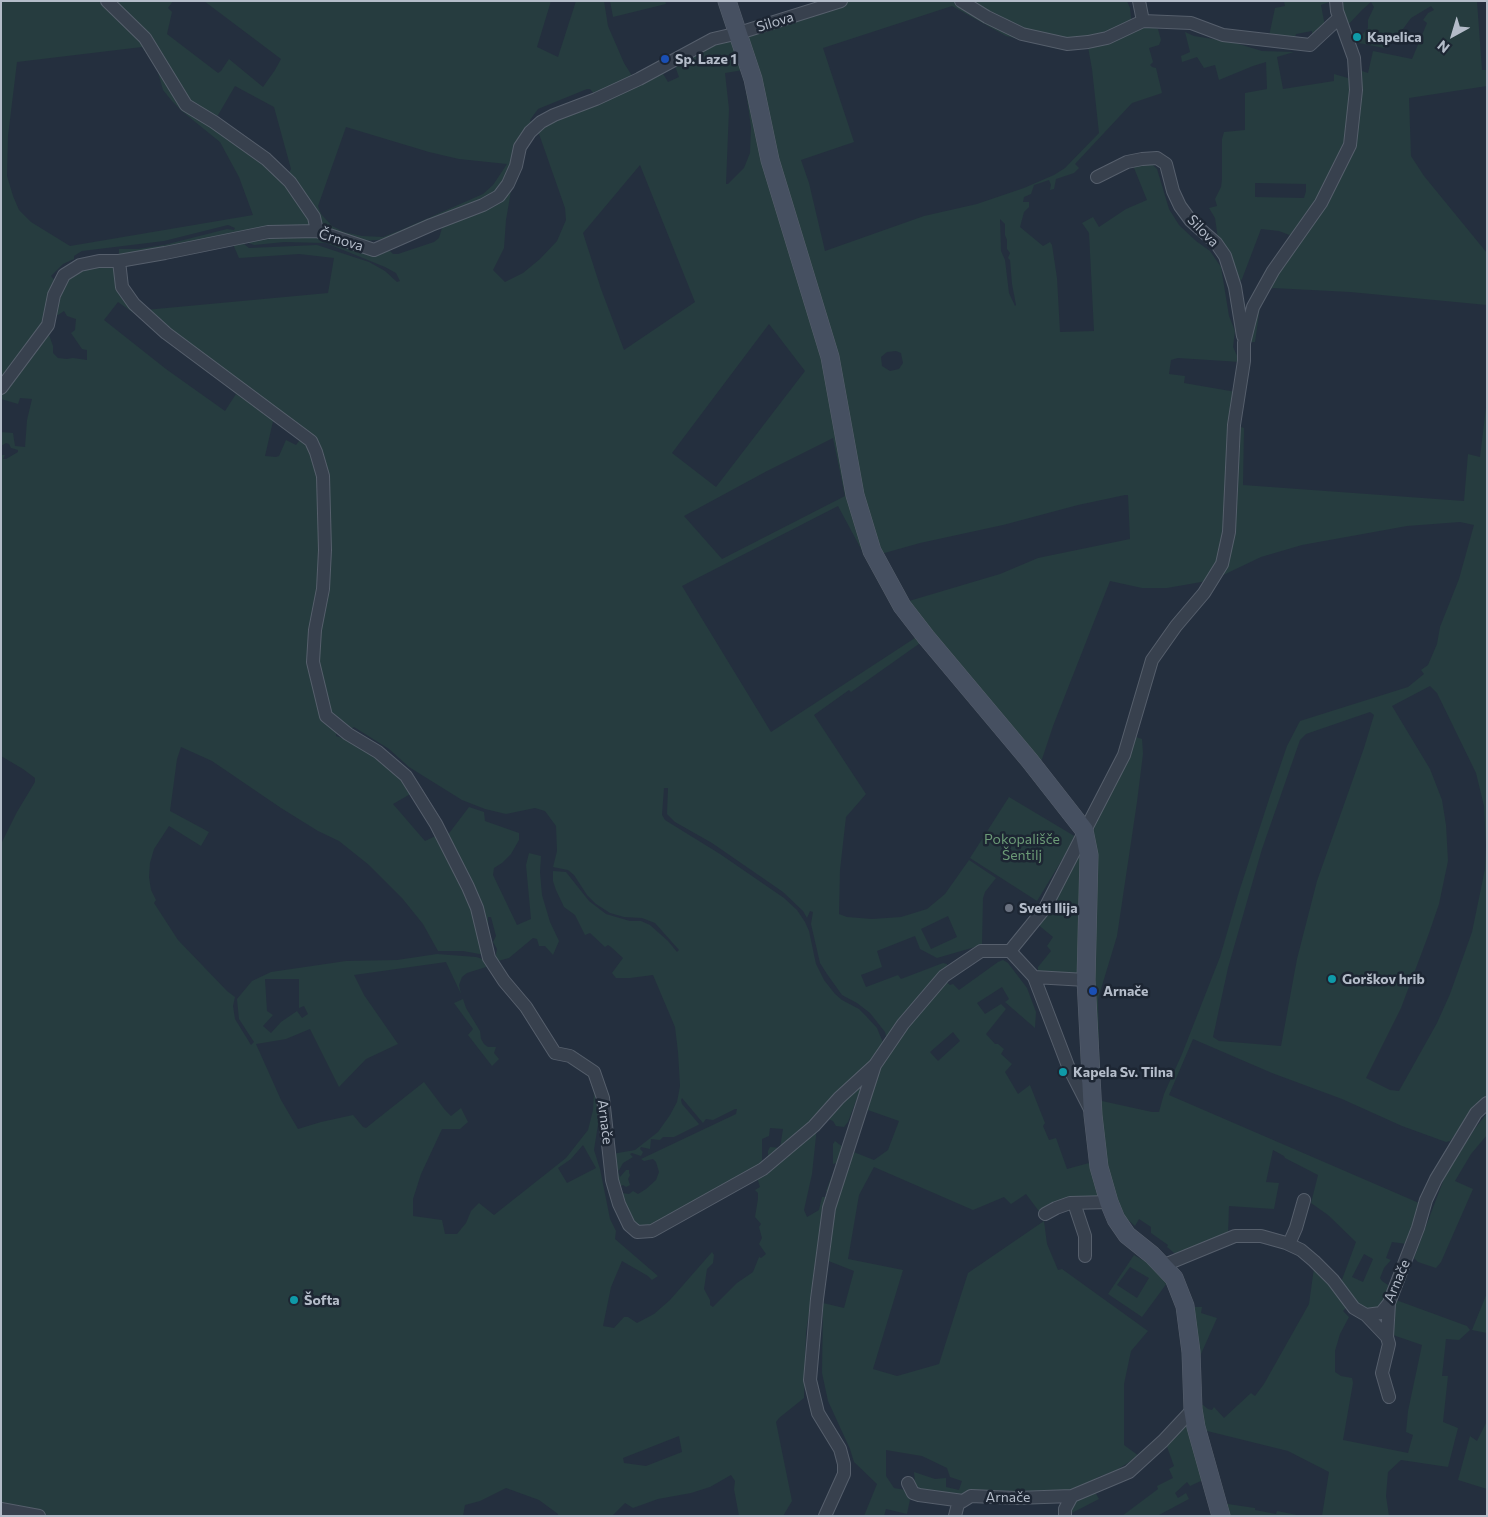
<!DOCTYPE html>
<meta charset="utf-8">
<style>
body{margin:0}
#map{position:relative;width:1488px;height:1517px;overflow:hidden;background:#242f3e;font-family:Commissioner,sans-serif}
canvas{display:block}
.frame{position:absolute;inset:0;border:2px solid #b4bcc9;pointer-events:none}
.north{position:absolute;left:1428px;top:10px;width:50px;height:50px;-webkit-text-stroke:4px #1d2633;paint-order:stroke;rotate:219deg;font-size:14px;font-weight:700;line-height:20px;text-align:center;color:#b4bcc9}
.north::after{content:'';display:block;margin:auto;width:18px;height:22px;background:#b4bcc9;clip-path:polygon(50% 0,100% 100%,50% 72%,0 100%)}
</style>
<div id="map">
<canvas width="1488" height="1517"></canvas>
<div class="frame"></div>
<div class="north">N</div>
</div>
<script>
const context = document.querySelector('canvas').getContext('2d');
context.lineJoin = 'round';
function fillPath(path, color) { context.fillStyle = color; context.fill(path, 'evenodd'); }
const toPath = rows => new Path2D(rows.map(r => 'M' + r).join(''));
function stroke(path, color, width, dash) { context.strokeStyle = color; context.lineWidth = width; context.lineCap = dash ? 'butt' : 'round'; context.setLineDash(dash || []); context.stroke(path); }
function label(font, color, halo, rows, align = 'center') {
  context.font = font + ' Commissioner,sans-serif'; context.lineWidth = 5; context.setLineDash([]); context.textBaseline = 'middle'; context.strokeStyle = halo; context.fillStyle = color; for (const [text, x, y, turn = 0] of rows) {
    context.save(); context.translate(x, y); context.rotate((+turn || 0) * Math.PI / 180); context.textAlign = isNaN(turn) ? turn : align; if (halo) context.strokeText(text, 0, 0); context.fillText(text, 0, 0); context.restore();
  }
}
const green = toPath([
 [1,1,107,1,132,23,171,85,245,150,275,172,310,216,309,226,119,255,119,249,138,249,164,245,227,229,234,230,235,228,228,225,164,241,82,251,74,256,74,259,63,264,51,276,56,282,47,317,1,382],
 [142,47,157,69,163,90,172,101,183,112,220,142,239,177,253,215,70,246,31,222,19,210,13,196,7,176,8,136,17,62],
 [115,1,173,1,168,8,172,12,167,34,218,73,221,71,229,59,263,87,275,70,281,59,204,1,551,1,537,47,558,57,576,1,604,1,608,26,624,63,634,79,595,95,590,89,587,89,538,109,530,120,532,124,512,166,496,192,485,199,390,239,364,241,333,233,322,224,287,176,291,169,274,107,235,86,214,122,184,96,150,37,136,21],
 [346,127,429,152,459,159,507,164,493,185,483,194,401,230,383,237,362,236,344,232,332,226,321,214,318,206],
 [610,1,665,1,666,4,613,17],
 [851,1,955,1,1048,43,1142,27,1151,27,1158,29,1161,40,1159,45,1149,48,1153,62,1150,65,1152,67,1156,68,1162,93,1132,103,1075,164,1079,168,1074,173,1056,179,1054,189,1050,190,1051,185,1049,180,1034,185,1031,194,1024,197,1023,202,1029,202,1029,207,1024,212,1020,227,1043,246,1050,242,1052,245,1057,278,1060,332,1094,331,1089,233,1082,223,1093,217,1099,227,1126,209,1147,200,1132,163,1151,163,1157,169,1169,209,1179,225,1196,241,1210,251,1221,267,1229,316,1235,331,1233,347,1240,362,1178,358,1171,360,1169,374,1185,376,1184,383,1236,392,1225,544,1207,581,1167,588,1142,588,1110,581,1053,726,1040,765,918,620,877,551,807,265,746,39,753,34],
 [952,6,1006,36,1058,49,1088,47,1092,69,1099,133,1065,168,1054,175,1024,188,977,204,924,216,825,251,809,183,801,160,854,142,823,48],
 [1000,219,1005,224,1005,235,1007,240,1007,249,1010,253,1008,258,1010,260,1012,284,1016,305,1015,306,1009,293,1005,260,1001,251],
 [896,351,901,353,903,363,899,369,890,371,882,366,881,357,887,352],
 [1125,495,1128,495,1130,539,1038,558,1000,574,909,601,881,554,920,543,1003,525,1078,505],
 [964,1,1127,1,1130,8,1131,18,1135,24,1077,42,1030,34],
 [1284,1,1332,1,1321,5,1325,26,1312,35,1312,31,1296,34,1294,41,1269,36,1275,8,1285,6],
 [1339,1,1477,1,1482,70,1487,70,1487,86,1409,98,1411,156,1424,176,1487,253,1487,305,1350,292,1273,288,1268,290,1260,307,1255,342,1248,342,1249,335,1267,288,1286,264,1296,249,1353,146,1359,70,1368,73,1373,51,1412,59,1427,23,1423,20,1428,13,1434,10,1431,6,1411,18,1395,40,1384,48,1354,42,1357,33,1363,34,1368,28,1368,20,1374,7,1371,2,1362,10,1346,27],
 [1185,32,1194,36,1232,42,1262,51,1294,52,1277,57,1283,89,1334,81,1334,74,1348,78,1354,84,1350,134,1305,225,1292,236,1279,231,1261,229,1242,279,1237,285,1218,239,1215,218,1209,208,1217,206,1215,199,1221,187,1222,179,1222,139,1224,132,1245,130,1245,93,1267,89,1266,62,1253,66,1219,80,1215,65,1204,68,1197,57,1182,62,1181,56,1190,52],
 [1255,183,1306,184,1306,191,1304,198,1255,197],
 [729,40,735,42,740,50,746,68,766,165,812,312,822,351,848,484,858,525,868,556,876,573,874,573,838,506,682,586,771,732,918,636,923,641,851,692,849,690,814,715,866,794,846,817,840,870,839,914,847,917,872,919,901,917,927,909,945,894,969,860,996,878,985,892,983,898,982,945,937,958,920,949,915,936,877,951,882,967,861,975,866,987,898,975,901,979,943,963,947,964,947,968,911,1009,887,1040,885,1032,870,1013,857,1003,842,995,827,974,820,963,811,924,813,912,810,911,807,918,803,911,783,892,712,843,675,822,667,814,668,788,664,788,662,815,665,820,720,854,784,898,797,910,805,922,809,931,816,964,824,980,835,994,842,1000,859,1009,866,1016,877,1028,884,1045,878,1055,830,1104,829,1108,812,1126,771,1160,768,1157,768,1151,770,1147,780,1148,783,1129,770,1128,769,1136,762,1139,762,1168,654,1228,645,1228,633,1222,629,1214,622,1193,629,1194,633,1191,638,1194,646,1189,656,1180,659,1172,656,1162,653,1159,644,1161,641,1159,736,1114,737,1109,735,1109,713,1120,706,1119,703,1123,682,1098,681,1100,682,1104,699,1124,698,1125,674,1137,663,1137,660,1140,651,1139,650,1149,641,1147,640,1149,643,1152,641,1156,632,1153,630,1154,633,1157,623,1163,618,1172,620,1177,626,1170,629,1170,629,1173,630,1175,628,1179,630,1185,626,1187,623,1185,619,1187,612,1154,635,1150,658,1132,670,1115,677,1102,680,1086,678,1052,675,1027,653,975,630,978,616,978,612,973,623,958,611,947,608,945,605,947,590,933,585,935,575,915,564,907,556,890,553,881,553,871,566,872,589,901,606,914,630,921,641,921,650,925,668,941,677,952,679,950,655,923,642,918,624,917,610,913,596,904,587,895,574,875,568,870,553,867,557,851,556,826,545,811,535,808,506,814,485,809,462,800,409,767,389,749,354,727,347,732,336,734,336,736,364,745,401,777,412,793,393,804,425,841,440,834,462,881,473,901,485,955,463,951,438,951,423,924,402,898,369,865,339,841,318,831,281,808,212,761,181,747,177,759,170,811,209,832,201,846,169,826,154,849,150,863,149,877,151,890,156,900,154,903,178,940,227,991,235,997,233,1006,235,1019,251,1045,254,1042,239,1019,237,999,252,981,271,972,346,961,397,960,437,954,476,957,486,960,489,963,486,967,467,973,462,977,459,985,461,994,446,962,354,975,364,995,398,1044,366,1059,339,1087,310,1029,286,1039,256,1044,281,1100,298,1129,321,1122,353,1115,363,1127,366,1128,424,1082,445,1110,451,1116,461,1108,468,1122,460,1129,442,1129,421,1174,413,1199,413,1216,442,1220,445,1234,457,1234,466,1223,471,1211,479,1203,494,1215,566,1158,588,1130,593,1110,594,1092,599,1118,594,1150,600,1169,610,1219,616,1231,615,1239,658,1276,652,1280,648,1276,622,1261,611,1287,603,1326,614,1328,624,1317,628,1317,637,1323,654,1314,670,1300,712,1252,714,1255,713,1263,707,1269,704,1289,710,1300,710,1305,713,1307,737,1283,753,1272,759,1257,761,1258,766,1254,759,1244,762,1238,759,1227,761,1224,755,1217,758,1199,758,1193,755,1190,760,1187,757,1177,817,1127,812,1174,804,1210,807,1217,819,1210,822,1197,826,1197,827,1193,826,1191,832,1176,839,1168,837,1163,833,1164,833,1144,835,1141,844,1148,846,1144,848,1145,829,1199,824,1222,817,1276,811,1301,806,1332,804,1398,779,1418,776,1422,792,1501,783,1516,739,1516,734,1489,735,1481,731,1475,710,1487,691,1493,658,1499,633,1508,625,1503,612,1516,558,1516,558,1514,539,1500,506,1488,480,1501,465,1505,463,1516,52,1516,1,1506,1,844,17,812,35,782,35,778,23,769,1,756,1,455,5,455,3,459,6,459,18,452,18,450,11,448,9,444,6,443,1,446,1,432,13,433,15,446,25,447,27,420,32,399,20,398,18,404,1,399,1,394,26,365,48,332,53,346,53,353,58,358,67,359,73,358,87,360,87,350,82,349,71,333,75,330,76,319,67,316,64,311,58,315,54,315,58,300,64,286,73,275,80,271,99,265,111,265,114,267,117,270,118,284,122,292,129,301,151,321,148,323,118,302,104,320,166,369,225,411,236,394,274,417,265,456,276,457,279,456,286,440,296,445,302,437,313,451,320,472,322,491,323,555,321,579,320,597,312,630,318,631,326,584,327,542,325,477,320,453,314,441,293,422,186,344,145,310,328,293,334,258,299,254,239,258,232,242,264,236,305,235,367,251,387,248,393,254,398,254,434,242,439,238,442,228,439,226,464,214,489,206,501,200,511,191,506,220,504,248,493,270,505,282,523,273,540,259,557,241,566,220,565,208,538,131,553,119,633,88,662,72,668,82,679,77,675,66,707,48,722,41],
 [743,70,751,127,750,153,744,168,728,184,726,184,729,109,725,73],
 [640,165,695,302,624,350,601,289,583,233],
 [246,242,254,245,284,242,326,243,385,267,396,273,400,281,397,282,385,271,369,262,317,245,249,248,244,244],
 [769,324,805,371,716,487,672,453],
 [833,438,845,496,722,559,684,516,767,471],
 [948,916,957,937,931,949,921,929],
 [265,979,299,979,299,1008,304,1006,308,1014,302,1018,297,1011,281,1022,271,1033,263,1026,273,1015,267,1011],
 [583,1145,596,1168,567,1183,558,1168,571,1159],
 [679,1436,682,1452,646,1466,624,1463,623,1458],
 [1487,399,1487,1095,1450,1141,1446,1142,1402,1126,1342,1099,1272,1073,1193,1039,1169,1095,1419,1203,1407,1244,1392,1242,1386,1258,1391,1260,1384,1268,1380,1278,1382,1281,1391,1287,1383,1307,1377,1310,1363,1308,1340,1285,1356,1242,1328,1215,1311,1203,1318,1175,1285,1158,1284,1156,1273,1150,1266,1182,1279,1183,1274,1209,1229,1206,1228,1235,1179,1257,1167,1247,1168,1245,1151,1233,1151,1227,1139,1219,1135,1226,1125,1217,1119,1204,1111,1179,1099,1128,1095,982,1094,829,1095,822,1108,793,1136,737,1142,739,1143,754,1137,802,1117,936,1098,999,1100,1095,1102,1101,1152,1112,1159,1112,1164,1094,1182,1054,1220,957,1238,895,1270,796,1287,746,1300,721,1408,687,1424,674,1421,670,1428,665,1437,644,1440,627,1459,579,1474,525,1460,522,1407,526,1302,545,1261,557,1217,578,1238,426,1244,428,1243,485,1464,501,1468,454,1480,457],
 [1430,686,1437,693,1476,773,1484,806,1486,846,1485,869,1472,932,1450,994,1437,1023,1399,1091,1390,1090,1366,1078,1401,1008,1428,936,1439,904,1448,861,1446,825,1442,800,1430,769,1392,706],
 [1370,712,1374,715,1364,748,1317,881,1297,959,1281,1046,1219,1041,1213,1037,1228,968,1262,849,1300,740,1306,734],
 [1364,1254,1373,1259,1363,1282,1352,1277],
 [1009,797,1076,837,1037,901,970,858],
 [469,807,484,812,485,821,519,833,519,840,511,854,502,863,494,868,493,875,517,925,531,919,526,865,529,853,541,856,540,872,542,895,550,922,559,941,553,955,545,946,539,946,537,939,533,938,509,958,498,961,499,965,495,958,497,949,493,942,496,936,491,917,488,917,488,927,486,929,447,836],
 [1078,854,1082,861,1079,974,1038,972,1038,967,1051,951,1047,946,1053,937,1036,923],
 [1003,960,1008,963,1027,988,1036,1012,1035,1028,1005,1002,1009,999,1002,987,977,1003,985,1014,1001,1004,1006,1009,986,1034,995,1044,998,1044,1004,1049,1001,1054,1012,1064,1005,1072,1018,1094,1030,1085,1045,1123,1043,1126,1049,1140,1056,1138,1067,1169,1089,1163,1094,1167,1099,1199,1041,1214,1026,1194,1011,1204,1004,1197,973,1210,874,1167,859,1195,848,1259,903,1270,873,1369,897,1376,939,1364,968,1273,1044,1221,1047,1244,1058,1270,1062,1269,1148,1331,1131,1351,1124,1384,1124,1445,1139,1456,1115,1471,1098,1477,1075,1493,960,1495,916,1492,914,1472,935,1479,946,1478,946,1487,959,1490,962,1481,950,1477,947,1468,922,1456,886,1450,886,1476,894,1488,905,1490,911,1495,907,1514,886,1509,884,1516,864,1516,877,1484,854,1462,850,1449,828,1401,822,1373,823,1303,844,1308,854,1271,826,1260,830,1222,851,1151,874,1160,888,1150,899,1121,865,1109,883,1058,945,981,950,985,953,984,959,990,998,962],
 [953,1032,960,1041,938,1061,930,1052],
 [463,999,466,1008,480,1031,481,1039,484,1044,488,1047,496,1047,494,1053,499,1059,492,1066,468,1035,473,1029,454,1003],
 [865,1077,848,1122,844,1127,836,1126,833,1121,826,1118],
 [1487,1113,1487,1135,1471,1154,1455,1181,1473,1189,1441,1262,1436,1268,1418,1262,1414,1258,1445,1176,1474,1130],
 [1134,1255,1156,1268,1170,1279,1142,1317,1108,1294],
 [1130,1267,1149,1278,1137,1298,1117,1285],
 [1314,1268,1349,1305,1343,1311,1349,1317,1340,1334,1335,1351,1335,1372,1341,1376,1352,1378,1353,1383,1343,1440,1408,1453,1413,1435,1406,1432,1408,1411,1422,1345,1393,1335,1392,1314,1396,1300,1467,1326,1470,1330,1459,1340,1446,1339,1442,1376,1448,1376,1443,1422,1458,1428,1448,1467,1401,1460,1388,1472,1386,1496,1389,1516,1322,1516,1329,1472,1288,1451,1199,1429,1199,1405,1203,1405,1208,1409,1212,1410,1214,1407,1224,1418,1251,1393,1255,1396,1264,1384,1309,1304],
 [1487,1293,1487,1333,1472,1330],
 [1195,1307,1202,1307,1201,1313,1217,1318,1197,1363,1191,1316],
 [1187,1419,1205,1479,1190,1486,1187,1482,1175,1493,1178,1498,1186,1493,1189,1499,1157,1516,1122,1516,1158,1489,1157,1486,1173,1478,1169,1469,1174,1466,1166,1444],
 [1487,1421,1487,1489,1458,1480,1470,1436,1477,1441],
 [1095,1492,1099,1499,1068,1515,1075,1500],
 [1221,1503,1255,1508,1255,1510,1276,1514,1277,1511,1302,1516,1225,1516]
]);
const street = toPath([
 [107,1,145,38,186,105,214,122,266,159,290,182,314,217,317,231],
 [961,1,987,17,1022,34,1067,44,1088,42,1107,38,1143,21,1191,23,1223,35,1310,45,1339,18],
 [1139,1,1143,21],
 [1097,177,1127,162,1142,159,1157,158,1166,164,1173,191,1180,206,1191,221,1216,243,1225,256,1235,287,1243,336],
 [119,261,122,287,134,304,166,333,311,441,316,452,323,476,325,550,323,589,315,630,313,662,326,716,348,734,378,752,406,776,436,824,468,887,477,908,489,958,504,981,526,1007,555,1053,570,1056,594,1072,603,1098,612,1180,619,1204,629,1225,637,1232,652,1231,763,1169,814,1126,839,1098,875,1065],
 [1,388,48,325,54,295,64,275,80,265,99,261,119,261,165,253,268,232,317,231,374,250,431,225,483,205,499,196,508,184,516,166,520,147,530,132,541,122,554,115,596,99,639,79,713,39,739,33,841,1],
 [1010,951,1045,908,1124,755,1152,660,1176,626,1204,593,1222,564,1229,532,1234,425,1244,361,1244,343,1253,307,1273,271,1321,203,1350,145,1356,90,1354,58,1337,11,1336,1],
 [1086,980,1034,977,1068,1066,1091,1111],
 [1074,1203,1085,1236,1085,1256],
 [1045,1214,1056,1208,1070,1203,1109,1202],
 [1289,1244,1296,1228,1304,1200],
 [1162,1266,1235,1236,1261,1236,1286,1243,1301,1250,1314,1261,1333,1280,1354,1308,1366,1315,1381,1313,1389,1303,1418,1228,1426,1200,1436,1179,1476,1113,1487,1103],
 [1366,1315,1387,1337,1389,1344,1382,1373,1389,1397],
 [1387,1337,1389,1303],
 [908,1483,913,1493,919,1495,963,1501],
 [1,1509,39,1516],
 [825,1516,844,1474,844,1464,840,1449,818,1413,810,1380,817,1299,829,1208,875,1065,903,1024,944,976,981,951,1010,951,1034,977],
 [955,1516,958,1504,971,1496,1016,1498,1072,1496,1129,1472,1163,1441,1193,1409],
 [1065,1516,1065,1509,1072,1496]
]);
const secondary = toPath([
 [727,1,753,79,770,160,830,357,855,495,872,551,902,606,926,637,1030,761,1084,830,1089,855,1086,980,1093,1115,1099,1167,1109,1202,1116,1219,1127,1235,1152,1255,1174,1278,1185,1306,1191,1352,1193,1409,1196,1427,1221,1516]
]);
const markers = [
 [1357,37,5,"#0f9aa8"],
 [665,59,5,"#1a4fb4"],
 [1009,908,5,"#6b7280"],
 [1332,979,5,"#0f9aa8"],
 [1093,991,5,"#1a4fb4"],
 [1063,1072,5,"#0f9aa8"],
 [294,1300,5,"#0f9aa8"]
];
const streetNames = [
 ["Silova",775,22,-17],
 ["Silova",1203,231,46],
 ["Črnova",341,240,17],
 ["Arnače",605,1122,83],
 ["Arnače",1397,1281,-67],
 ["Arnače",1008,1497]
];
const poiNames = [
 ["Kapelica",1367,37],
 ["Sp. Laze 1",675,59],
 ["Sveti Ilija",1019,908],
 ["Gorškov hrib",1342,979],
 ["Arnače",1103,991],
 ["Kapela Sv. Tilna",1073,1072],
 ["Šofta",304,1300]
];
const parkNames = [
 ["Pokopališče",1022,839],
 ["Šentilj",1022,855]
];
fillPath(green, '#263c3f');
stroke(street, '#565f6c', 14);
stroke(secondary, '#565f6c', 19);
stroke(street, '#38414e', 12);
stroke(secondary, '#465061', 18);
for (const [x, y, r, color] of markers) { const dot = new Path2D(); dot.arc(x, y, r, 0, 2 * Math.PI); context.fillStyle = color; context.fill(dot); stroke(dot, '#1d2633', 2); }
label('14px', '#b4bcc9', '#1d2633', streetNames);
label('bold 14px', '#b4bcc9', '#1d2633', poiNames, 'left');
label('14px', '#6b9a76', '#1d2633', parkNames);
</script>
